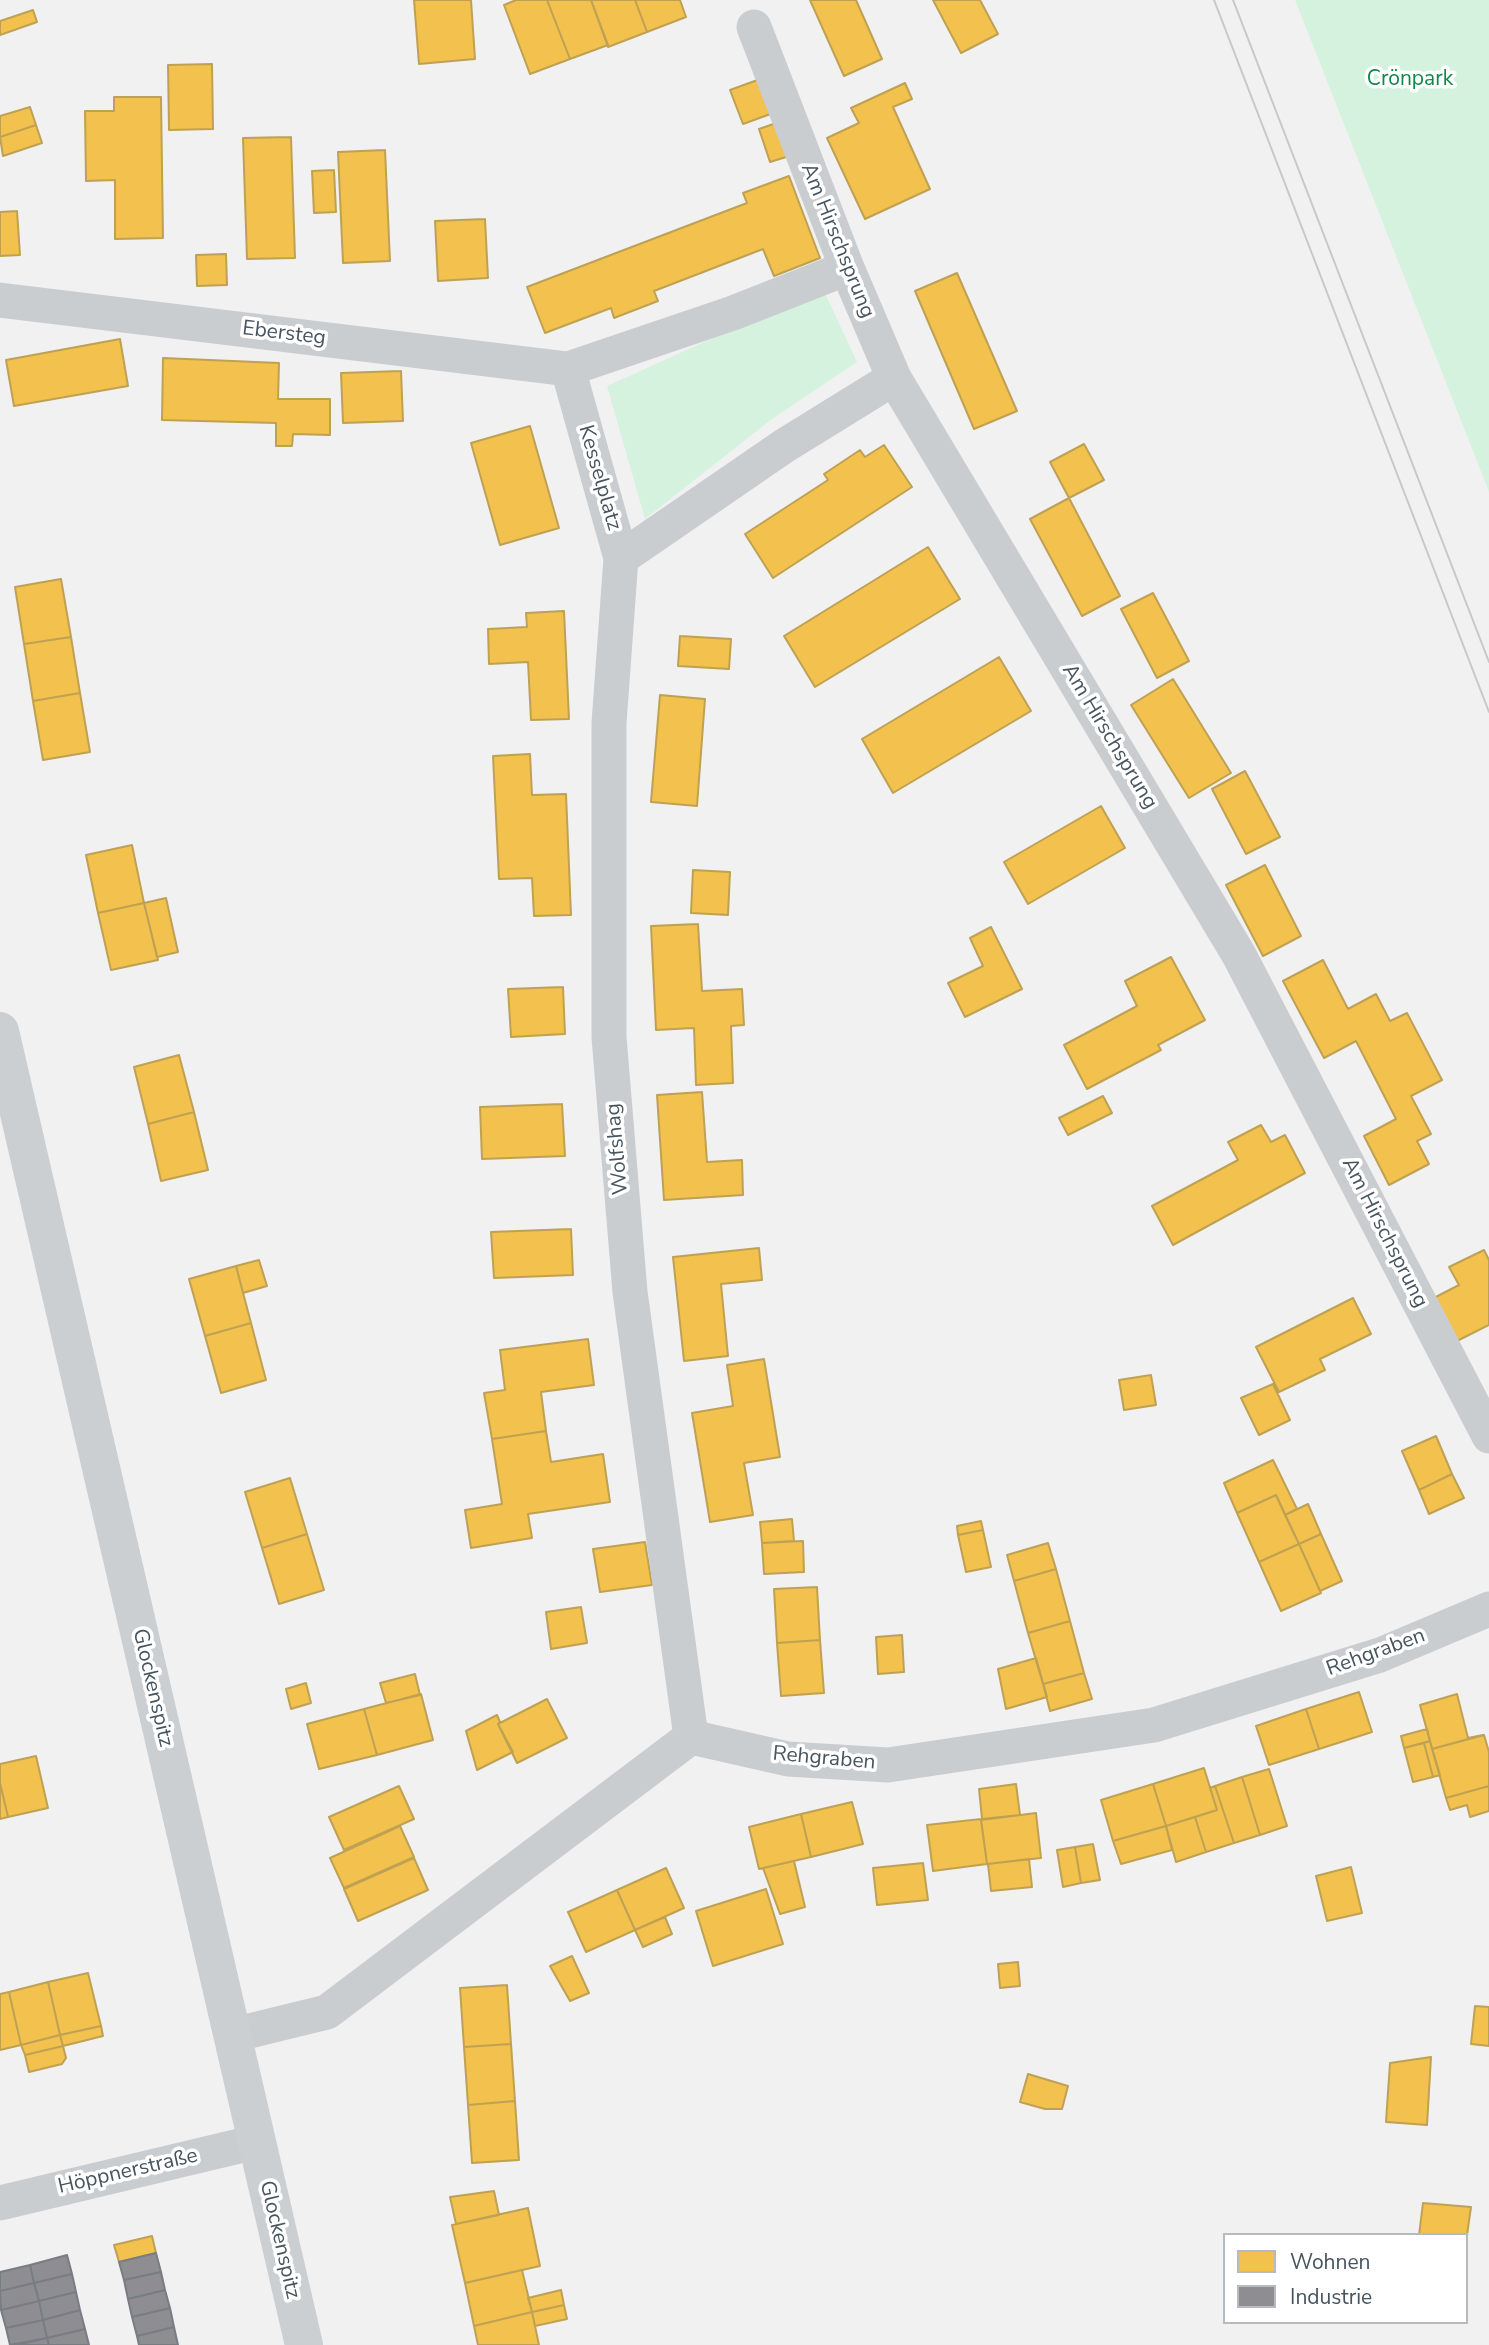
<!DOCTYPE html>
<meta charset="utf-8">
<style>
body{margin:0}
#map{position:relative;width:1489px;height:2345px;overflow:hidden;background:#f2f1f1;font-family:"Nunito Sans",sans-serif}
canvas{display:block}
.legend{position:absolute;left:1223px;top:2233px;width:245px;height:91px;box-sizing:border-box;background:#fff;border:2px solid #b5bbbf;margin:0;padding:9px 12px;list-style:none;font-size:21px;color:#47555f}
.legend li{display:flex;align-items:center;gap:14px;height:35px}
.legend b{width:35px;border:2px solid #b5bbbf}
</style>
<div id="map">
<canvas width="1489" height="2345"></canvas>
<ul class="legend">
<li><b style="height:19px;background:#f2c14e"></b>Wohnen</li>
<li><b style="height:19px;background:#8d8d92"></b>Industrie</li>
</ul>
</div>
<script>
const context = document.querySelector('canvas').getContext('2d');
context.lineJoin = 'round';
function fillPath(path, color) { context.fillStyle = color; context.fill(path, 'evenodd'); }
const toPath = rows => new Path2D(rows.map(r => 'M' + r).join(''));
function stroke(path, color, width, dash) { context.strokeStyle = color; context.lineWidth = width; context.lineCap = dash ? 'butt' : 'round'; context.setLineDash(dash || []); context.stroke(path); }
function label(font, color, halo, rows, align = 'center') {
  context.font = font + ' "Nunito Sans",sans-serif'; context.lineWidth = 7; context.setLineDash([]); context.textBaseline = 'middle'; context.strokeStyle = halo; context.fillStyle = color; for (const [text, x, y, turn = 0] of rows) {
    context.save(); context.translate(x, y); context.rotate((+turn || 0) * Math.PI / 180); context.textAlign = isNaN(turn) ? turn : align; if (halo) context.strokeText(text, 0, 0); context.fillText(text, 0, 0); context.restore();
  }
}
const green = toPath([
 [1295,0,1489,0,1489,492,1473,451],
 [825,293,857,362,772,419,645,519,607,386,746,323]
]);
const homes = toPath([
 [414,0,471,0,475,59,419,64,414,0],
 [516,0,547,0,570,59,530,74,504,5,516,0],
 [547,0,591,0,608,45,570,59,547,0],
 [591,0,635,0,647,32,608,47,591,0],
 [635,0,680,0,686,17,647,32,635,0],
 [810,0,856,0,882,59,844,76,810,0],
 [933,0,980,0,998,34,961,53,933,0],
 [33,10,37,22,0,35,0,21,33,10],
 [212,64,213,129,169,130,168,65,212,64],
 [763,78,776,112,743,124,730,90,763,78],
 [905,83,912,99,893,107,930,189,865,219,827,138,859,123,851,108,905,83],
 [114,97,161,97,163,238,115,239,115,180,86,181,85,111,114,111,114,97],
 [30,107,36,125,0,137,0,116,30,107],
 [785,120,796,154,770,162,759,129,785,120],
 [36,125,42,143,3,156,0,137,36,125],
 [291,137,295,258,247,259,243,138,291,137],
 [385,150,390,261,343,263,338,152,385,150],
 [334,170,336,212,314,213,312,171,334,170],
 [789,176,820,258,774,276,763,249,654,291,658,301,614,318,611,308,545,333,527,287,747,203,743,193,789,176],
 [17,211,20,255,0,256,0,212,17,211],
 [485,219,488,278,438,281,435,221,485,219],
 [226,254,227,285,197,286,196,255,226,254],
 [957,273,1017,411,974,429,915,291,957,273],
 [120,339,128,386,14,406,6,360,120,339],
 [163,358,279,363,278,399,330,399,330,435,293,434,292,446,276,446,276,423,162,420,163,358],
 [401,371,403,421,343,423,341,373,401,371],
 [530,426,559,528,500,545,471,443,530,426],
 [1084,444,1104,480,1069,498,1050,462,1084,444],
 [884,445,912,487,773,578,745,534,828,480,824,474,860,450,865,457,884,445],
 [1069,498,1120,596,1082,616,1030,519,1069,498],
 [928,547,960,599,815,687,784,636,928,547],
 [61,579,71,637,24,644,15,587,61,579],
 [1153,593,1189,661,1157,678,1121,609,1153,593],
 [564,611,569,719,531,720,528,662,489,664,488,629,527,627,526,613,564,611],
 [680,636,731,639,729,669,678,666,680,636],
 [71,637,80,693,33,701,24,644,71,637],
 [999,657,1031,711,893,793,862,739,999,657],
 [1173,679,1231,773,1189,798,1131,705,1173,679],
 [80,693,90,752,43,760,33,701,80,693],
 [660,695,705,699,697,806,651,802,660,695],
 [530,754,532,795,566,794,571,915,534,916,532,878,499,879,493,756,530,754],
 [1245,771,1280,837,1246,854,1212,789,1245,771],
 [1101,806,1125,848,1028,904,1004,862,1101,806],
 [132,845,144,903,98,913,86,855,132,845],
 [1265,865,1301,936,1263,956,1226,885,1265,865],
 [693,870,730,872,728,915,691,913,693,870],
 [166,898,178,952,157,957,144,903,166,898],
 [144,903,158,960,111,970,98,913,144,903],
 [698,924,702,991,742,989,744,1025,731,1026,733,1083,696,1085,694,1028,656,1030,651,926,698,924],
 [991,927,1022,989,965,1017,948,983,983,966,970,938,991,927],
 [1171,957,1205,1020,1158,1045,1161,1050,1087,1089,1064,1045,1137,1006,1125,981,1171,957],
 [1323,960,1348,1009,1376,994,1390,1021,1407,1013,1442,1080,1411,1096,1431,1134,1417,1141,1429,1164,1389,1185,1364,1136,1396,1119,1356,1041,1324,1058,1283,981,1323,960],
 [563,987,565,1034,511,1037,508,989,563,987],
 [179,1055,194,1112,148,1124,134,1067,179,1055],
 [702,1092,707,1162,742,1160,743,1195,664,1200,657,1095,702,1092],
 [1103,1096,1112,1113,1068,1135,1059,1118,1103,1096],
 [562,1104,565,1156,482,1159,480,1107,562,1104],
 [194,1112,208,1170,161,1181,148,1124,194,1112],
 [1261,1125,1271,1142,1285,1135,1305,1173,1173,1245,1152,1206,1238,1160,1228,1142,1261,1125],
 [571,1229,573,1275,494,1278,491,1232,571,1229],
 [759,1248,762,1280,721,1284,728,1356,684,1361,673,1257,759,1248],
 [1484,1250,1489,1260,1489,1325,1451,1344,1428,1301,1459,1285,1449,1267,1484,1250],
 [259,1260,267,1286,243,1293,236,1266,259,1260],
 [236,1266,251,1323,205,1336,189,1279,236,1266],
 [1353,1298,1371,1334,1320,1359,1325,1370,1279,1392,1256,1347,1353,1298],
 [251,1323,266,1380,221,1393,205,1336,251,1323],
 [588,1339,594,1385,541,1392,546,1431,492,1439,484,1393,505,1390,500,1350,588,1339],
 [764,1359,780,1457,744,1463,753,1515,710,1522,692,1413,733,1406,727,1365,764,1359],
 [1151,1375,1156,1405,1124,1410,1119,1380,1151,1375],
 [1273,1384,1290,1420,1259,1435,1241,1398,1273,1384],
 [546,1431,551,1462,603,1454,610,1502,528,1514,532,1538,471,1548,465,1510,502,1504,492,1439,546,1431],
 [1436,1436,1452,1474,1419,1490,1402,1451,1436,1436],
 [1273,1460,1297,1509,1285,1515,1276,1495,1237,1513,1224,1483,1273,1460],
 [1452,1474,1464,1498,1429,1514,1419,1490,1452,1474],
 [290,1478,307,1534,262,1548,245,1492,290,1478],
 [1276,1495,1299,1544,1259,1562,1237,1513,1276,1495],
 [1308,1504,1321,1534,1299,1544,1285,1515,1308,1504],
 [792,1519,794,1541,762,1543,760,1522,792,1519],
 [981,1521,983,1530,958,1535,957,1526,981,1521],
 [983,1530,991,1567,966,1572,958,1535,983,1530],
 [307,1534,324,1590,279,1604,262,1548,307,1534],
 [1321,1534,1342,1581,1320,1591,1299,1544,1321,1534],
 [803,1541,804,1572,764,1574,762,1543,803,1541],
 [645,1542,652,1585,600,1592,593,1549,645,1542],
 [1048,1543,1056,1569,1014,1581,1007,1555,1048,1543],
 [1299,1544,1321,1593,1281,1611,1259,1562,1299,1544],
 [1056,1569,1070,1621,1028,1633,1014,1581,1056,1569],
 [817,1587,820,1640,777,1643,774,1589,817,1587],
 [581,1607,587,1643,551,1649,546,1612,581,1607],
 [1070,1621,1084,1673,1043,1684,1028,1633,1070,1621],
 [902,1635,904,1672,878,1674,876,1637,902,1635],
 [820,1640,824,1693,781,1696,777,1643,820,1640],
 [1036,1658,1047,1697,1006,1709,998,1669,1036,1658],
 [1084,1673,1092,1699,1050,1711,1043,1684,1084,1673],
 [415,1674,420,1695,386,1703,380,1683,415,1674],
 [306,1683,311,1703,291,1709,286,1689,306,1683],
 [1359,1692,1372,1732,1319,1749,1306,1709,1359,1692],
 [421,1694,433,1740,377,1755,364,1709,421,1694],
 [1457,1694,1468,1738,1483,1735,1432,1749,1420,1705,1457,1694],
 [547,1699,567,1738,517,1763,498,1724,547,1699],
 [364,1709,377,1755,319,1769,307,1724,364,1709],
 [1306,1709,1319,1749,1269,1765,1256,1726,1306,1709],
 [497,1715,500,1722,498,1724,513,1752,477,1770,466,1731,497,1715],
 [1427,1729,1430,1741,1404,1748,1401,1736,1427,1729],
 [1484,1735,1489,1752,1489,1786,1446,1798,1432,1749,1484,1735],
 [1430,1741,1440,1775,1433,1777,1424,1743,1430,1741],
 [1424,1743,1433,1777,1413,1782,1404,1748,1424,1743],
 [36,1756,48,1808,8,1817,0,1783,0,1764,36,1756],
 [1204,1768,1217,1810,1166,1826,1153,1784,1204,1768],
 [1269,1769,1287,1826,1260,1835,1242,1777,1269,1769],
 [1242,1777,1260,1835,1234,1843,1215,1786,1242,1777],
 [0,1783,8,1817,0,1819,0,1783],
 [1016,1784,1020,1815,982,1819,979,1789,1016,1784],
 [1153,1784,1166,1826,1113,1841,1101,1800,1153,1784],
 [399,1786,414,1819,344,1850,329,1817,399,1786],
 [1215,1786,1234,1843,1206,1852,1195,1817,1217,1810,1210,1788,1215,1786],
 [1489,1786,1489,1811,1470,1817,1467,1805,1450,1810,1446,1798,1489,1786],
 [852,1802,863,1844,811,1857,801,1814,852,1802],
 [1036,1813,1041,1858,987,1864,981,1820,1036,1813],
 [801,1814,811,1857,759,1869,749,1827,801,1814],
 [1195,1817,1206,1852,1176,1862,1166,1826,1195,1817],
 [981,1819,987,1864,933,1871,927,1825,981,1819],
 [400,1826,414,1857,344,1888,330,1858,400,1826],
 [1166,1826,1172,1850,1121,1864,1113,1841,1166,1826],
 [1093,1844,1100,1880,1081,1883,1075,1847,1093,1844],
 [1075,1847,1081,1883,1063,1887,1057,1850,1075,1847],
 [414,1858,428,1890,358,1921,344,1889,414,1858],
 [1029,1859,1032,1887,991,1891,988,1864,1029,1859],
 [794,1861,805,1907,780,1914,763,1868,794,1861],
 [923,1863,928,1900,877,1905,873,1868,923,1863],
 [1351,1867,1362,1913,1327,1921,1316,1876,1351,1867],
 [666,1868,684,1908,635,1930,617,1890,666,1868],
 [766,1889,783,1944,713,1966,696,1911,766,1889],
 [617,1890,635,1930,586,1952,568,1912,617,1890],
 [665,1917,672,1934,643,1947,635,1930,665,1917],
 [572,1956,589,1993,570,2001,550,1966,572,1956],
 [1018,1962,1020,1986,1000,1988,998,1964,1018,1962],
 [88,1973,101,2026,60,2035,48,1982,88,1973],
 [48,1982,60,2035,21,2045,9,1992,48,1982],
 [507,1985,511,2044,464,2047,460,1988,507,1985],
 [9,1992,21,2045,0,2050,0,1994,9,1992],
 [1475,2006,1489,2007,1489,2046,1471,2044,1475,2006],
 [101,2026,103,2036,63,2046,60,2035,101,2026],
 [60,2035,63,2046,25,2055,21,2045,60,2035],
 [511,2044,515,2101,468,2105,464,2047,511,2044],
 [63,2046,66,2058,62,2064,29,2072,25,2055,63,2046],
 [1431,2057,1427,2125,1386,2122,1390,2063,1431,2057],
 [1028,2074,1068,2086,1062,2109,1045,2109,1020,2102,1028,2074],
 [515,2101,519,2160,472,2163,468,2105,515,2101],
 [494,2191,499,2215,456,2224,450,2197,494,2191],
 [1423,2203,1471,2207,1466,2242,1466,2235,1419,2235,1423,2203],
 [528,2208,540,2266,465,2283,452,2225,528,2208],
 [152,2236,156,2253,119,2262,114,2245,152,2236],
 [522,2270,532,2312,474,2326,465,2283,522,2270],
 [561,2290,564,2305,532,2312,528,2298,561,2290],
 [564,2305,567,2319,535,2326,532,2312,564,2305],
 [532,2312,539,2345,478,2345,474,2326,532,2312]
]);
const industry = toPath([
 [156,2253,161,2272,124,2280,119,2262,156,2253],
 [67,2255,72,2274,34,2283,30,2265,67,2255],
 [30,2265,34,2283,0,2291,0,2272,30,2265],
 [161,2272,165,2290,128,2299,124,2280,161,2272],
 [72,2274,76,2292,39,2301,34,2283,72,2274],
 [34,2283,39,2301,1,2310,0,2291,34,2283],
 [165,2290,170,2308,132,2317,128,2299,165,2290],
 [76,2292,80,2310,43,2320,39,2301,76,2292],
 [39,2301,43,2320,6,2328,1,2310,39,2301],
 [170,2308,174,2327,137,2336,132,2317,170,2308],
 [80,2310,85,2329,47,2338,43,2320,80,2310],
 [43,2320,47,2338,10,2345,6,2328,43,2320],
 [174,2327,178,2345,139,2345,137,2336,174,2327],
 [85,2329,89,2345,49,2345,47,2338,85,2329],
 [47,2338,49,2345,17,2345,47,2338]
]);
const minor = toPath([
 [754,27,847,268,894,378,1239,955,1489,1436],
 [847,268,733,313,568,369,621,558,784,446,894,378],
 [0,300,568,369],
 [621,558,609,723,609,1037,630,1292,691,1737],
 [233,2035,327,2012,691,1737,788,1759,888,1765,1154,1725,1380,1655,1489,1609],
 [0,2203,256,2142]
]);
const secondary = toPath([
 [0,1031,304,2345]
]);
const tram = toPath([
 [1214,0,1489,712],
 [1233,0,1489,662]
]);
const parkNames = [
 ["Crönpark",1410,80]
];
const streetNames = [
 ["Am Hirschsprung",837,241,68],
 ["Ebersteg",284,334,7],
 ["Kesselplatz",599,478,74],
 ["Am Hirschsprung",1109,737,59],
 ["Wolfshag",618,1149,-95],
 ["Am Hirschsprung",1384,1233,63],
 ["Rehgraben",1376,1653,-20],
 ["Glockenspitz",152,1688,77],
 ["Rehgraben",824,1759,5],
 ["Höppnerstraße",128,2172,-13],
 ["Glockenspitz",279,2240,77]
];
fillPath(green, '#d5f2df');
fillPath(homes, '#f2c14e');
stroke(homes, '#bfa153', 2);
fillPath(industry, '#8d8d92');
stroke(industry, '#787c83', 2);
stroke(minor, '#cacdd0', 35);
stroke(secondary, '#cccfd2', 38);
stroke(tram, '#c6c8ca', 2);
label('21px', '#118749', '#fff', parkNames);
label('21px', '#47555f', '#fff', streetNames);
</script>
